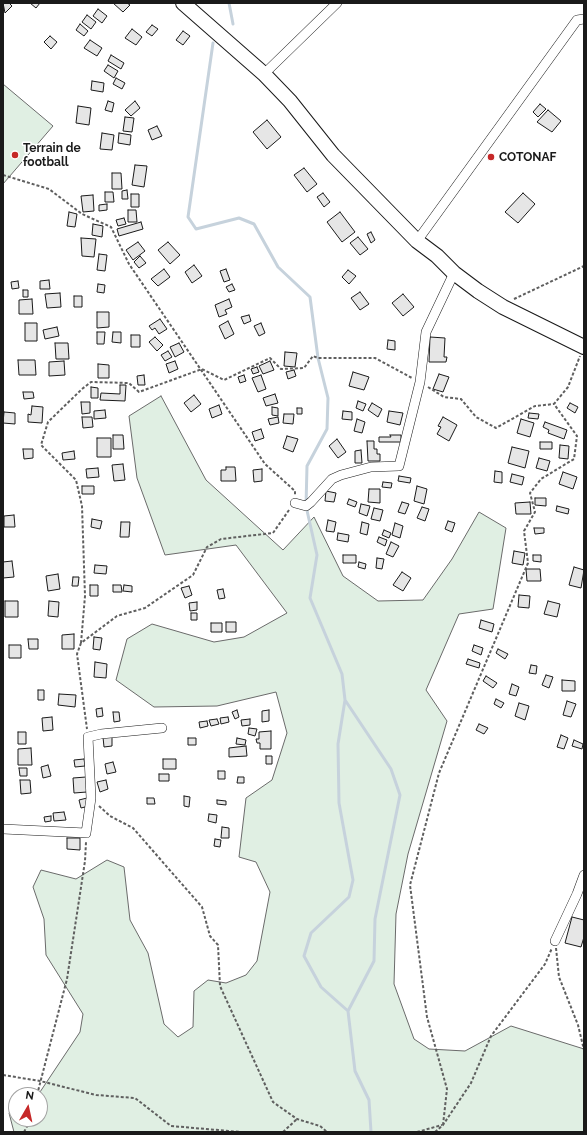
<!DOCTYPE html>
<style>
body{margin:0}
#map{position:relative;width:587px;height:1135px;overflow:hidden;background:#fff;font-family:Raleway,sans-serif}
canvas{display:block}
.frame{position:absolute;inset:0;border:4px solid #1a1a1a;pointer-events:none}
.north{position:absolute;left:8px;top:1087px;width:40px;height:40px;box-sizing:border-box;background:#fff;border:1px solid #a3a3a3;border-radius:50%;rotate:9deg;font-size:11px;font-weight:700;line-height:16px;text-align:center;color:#1a1a1a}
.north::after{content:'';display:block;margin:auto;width:14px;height:18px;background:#c62828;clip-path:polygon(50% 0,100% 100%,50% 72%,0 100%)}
</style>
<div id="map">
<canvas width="587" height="1135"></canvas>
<div class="frame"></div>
<div class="north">N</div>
</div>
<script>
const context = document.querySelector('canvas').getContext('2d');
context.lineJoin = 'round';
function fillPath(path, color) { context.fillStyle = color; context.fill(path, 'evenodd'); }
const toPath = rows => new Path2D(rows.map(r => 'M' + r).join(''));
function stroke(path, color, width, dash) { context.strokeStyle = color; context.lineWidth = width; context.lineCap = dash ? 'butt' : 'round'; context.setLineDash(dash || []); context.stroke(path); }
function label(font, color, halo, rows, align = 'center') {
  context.font = font + ' Raleway,sans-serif'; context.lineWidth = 3; context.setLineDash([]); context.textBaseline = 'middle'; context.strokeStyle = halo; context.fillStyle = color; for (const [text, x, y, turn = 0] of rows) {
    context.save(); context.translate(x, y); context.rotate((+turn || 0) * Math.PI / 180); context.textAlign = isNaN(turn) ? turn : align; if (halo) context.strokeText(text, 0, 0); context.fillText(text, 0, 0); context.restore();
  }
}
const green = toPath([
 [3,84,53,126,3,184,3,84],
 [161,396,206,480,283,550,314,517,343,576,378,601,423,600,452,559,479,512,506,528,493,609,459,614,426,690,447,721,408,854,396,914,394,984,414,1039,429,1049,465,1051,511,1026,584,1049,584,1132,14,1132,9,1113,16,1109,16,1119,40,1119,40,1095,38,1095,80,1032,83,1014,46,955,44,919,33,887,41,870,76,879,107,860,124,867,130,920,148,953,164,1024,178,1037,193,1027,194,991,208,980,226,983,246,975,257,961,270,892,256,862,239,857,246,798,272,780,287,733,276,692,217,706,154,707,116,680,127,639,152,624,214,642,244,637,287,613,236,545,165,555,137,478,129,416,161,396]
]);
const stream = toPath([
 [229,3,233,24],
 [213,43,188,217,196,229,239,218,254,224,278,267,310,297,318,358,328,398,327,429,307,466,306,506,317,555,310,598,342,674,345,700,391,769,400,795,375,919,374,961,348,1011,355,1071,369,1100,371,1132],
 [345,700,338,744,339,803,353,880,349,897,311,933,304,956,321,987,348,1011]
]);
const building = toPath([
 [3,3,9,3,12,6,5,13,3,3],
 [30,3,40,3,36,8,30,3],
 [113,3,127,3,130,5,123,12,113,3],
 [98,9,107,16,102,23,93,16,98,9],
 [87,15,96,22,91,29,82,22,87,15],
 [80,24,88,31,84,36,76,30,80,24],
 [152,25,158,29,152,36,146,32,152,25],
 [132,29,142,37,136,45,125,38,132,29],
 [183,31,190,36,183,45,176,40,183,31],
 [50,36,57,42,51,49,44,42,50,36],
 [90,40,102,48,97,56,84,48,90,40],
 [111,55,124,63,121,69,108,61,111,55],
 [108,65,118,71,114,78,104,71,108,65],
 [116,78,125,83,122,89,113,84,116,78],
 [92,81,104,83,103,92,91,90,92,81],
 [108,101,114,103,112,112,105,110,108,101],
 [135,101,140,108,131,116,125,110,135,101],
 [540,104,546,109,538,117,533,112,540,104],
 [78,106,91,108,89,125,76,123,78,106],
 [548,110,561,121,552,132,537,122,548,110],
 [125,117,134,118,132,132,123,131,125,117],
 [267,120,281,137,267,149,253,132,267,120],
 [157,126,162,136,152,140,148,130,157,126],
 [102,133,114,135,112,150,100,149,102,133],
 [119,133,131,135,130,145,118,143,119,133],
 [135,165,147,166,144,187,132,185,135,165],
 [304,168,317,184,307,192,294,175,304,168],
 [112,173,121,173,122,189,112,189,112,173],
 [127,190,128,199,122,199,122,191,127,190],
 [105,192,113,192,114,202,105,202,105,192],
 [323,193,330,202,324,207,317,197,323,193],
 [523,193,535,204,518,223,505,212,523,193],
 [131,194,139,194,139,207,131,207,131,194],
 [93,195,94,211,83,212,81,196,93,195],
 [107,204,107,210,99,211,99,205,107,204],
 [128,210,136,210,137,222,128,222,128,210],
 [69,212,77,214,75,227,67,226,69,212],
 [340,212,355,232,342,242,327,222,340,212],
 [124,218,126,224,118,226,116,220,124,218],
 [141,222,143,229,119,236,117,229,141,222],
 [93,224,103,226,102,237,92,235,93,224],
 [371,232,375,240,371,243,367,234,371,232],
 [358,237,368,249,360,255,350,243,358,237],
 [81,238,96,239,94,257,82,256,81,238],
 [138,242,145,251,133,260,126,250,138,242],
 [168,242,180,255,170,264,158,250,168,242],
 [99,254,107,255,105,271,97,270,99,254],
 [140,256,146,263,139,268,134,262,140,256],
 [194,265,202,276,192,283,185,272,194,265],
 [164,269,170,277,158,286,151,279,164,269],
 [226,269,230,280,224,282,220,271,226,269],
 [348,270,356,276,349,284,342,277,348,270],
 [49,280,50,289,40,289,40,281,49,280],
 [18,281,19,288,12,289,11,282,18,281],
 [98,284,105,285,104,293,97,292,98,284],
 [232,284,235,290,229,292,226,287,232,284],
 [23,290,28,290,28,297,23,297,23,290],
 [360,292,369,304,360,310,351,298,360,292],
 [60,293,61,307,47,308,45,294,60,293],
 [403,294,414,307,403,316,392,303,403,294],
 [74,296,82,296,82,307,74,307,74,296],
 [32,299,33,314,19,314,19,300,32,299],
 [229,299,232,307,225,310,227,314,219,317,215,305,229,299],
 [97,312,109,312,109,327,97,328,97,312],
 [249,315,251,321,244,324,241,317,249,315],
 [160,319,167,329,159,334,155,328,152,330,149,326,160,319],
 [228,321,234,334,225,339,219,326,228,321],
 [25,323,37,323,37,341,25,341,25,323],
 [261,323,265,333,259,336,254,326,261,323],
 [57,327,59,336,45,339,43,330,57,327],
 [97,332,105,332,104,344,97,344,97,332],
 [113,332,121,332,121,343,112,342,113,332],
 [131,335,140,335,140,347,131,347,131,335],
 [155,337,163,345,157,351,149,342,155,337],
 [430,337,445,338,444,357,447,357,446,362,429,362,430,337],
 [388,340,395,341,395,350,387,349,388,340],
 [55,343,68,343,69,359,56,359,55,343],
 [179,343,184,352,175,357,170,347,179,343],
 [168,351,172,357,165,361,161,355,168,351],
 [285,352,297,353,295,367,284,366,285,352],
 [18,360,35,360,36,375,19,375,18,360],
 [64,361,65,375,49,376,49,362,64,361],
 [175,361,178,369,169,373,166,364,175,361],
 [270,361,274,370,263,374,259,366,270,361],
 [98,364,109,365,109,378,98,378,98,364],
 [257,367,259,372,253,374,251,369,257,367],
 [294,370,296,376,288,379,286,372,294,370],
 [353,372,369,377,364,390,349,386,353,372],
 [439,374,449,377,443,392,433,389,439,374],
 [144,375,145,385,138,385,137,376,144,375],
 [244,375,246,381,240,383,238,377,244,375],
 [261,375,266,389,258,392,252,378,261,375],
 [120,385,126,385,125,401,100,400,101,393,120,394,120,385],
 [91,387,98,388,98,398,91,398,91,387],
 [23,392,33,392,34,398,24,399,23,392],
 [275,394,278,403,266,406,263,398,275,394],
 [194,395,201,404,191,412,184,403,194,395],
 [358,401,366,404,363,411,356,408,358,401],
 [81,402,90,402,90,413,82,414,81,402],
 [372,403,382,409,378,417,368,410,372,403],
 [570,403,578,407,575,413,567,408,570,403],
 [219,405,222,414,212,418,209,409,219,405],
 [32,406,43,407,42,423,28,422,28,414,31,415,32,406],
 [272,407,278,408,278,416,272,415,272,407],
 [297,408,302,408,302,414,297,414,297,408],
 [105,410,106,418,94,419,94,411,105,410],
 [343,411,352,412,352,420,342,419,343,411],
 [389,411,403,413,400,425,387,422,389,411],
 [4,412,15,413,15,424,3,423,4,412],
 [529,413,539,414,538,419,528,418,529,413],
 [284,414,294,414,293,424,283,423,284,414],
 [82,417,92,417,93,427,83,428,82,417],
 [278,417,279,423,270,425,268,419,278,417],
 [443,417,457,425,449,441,437,434,441,427,438,426,443,417],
 [357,419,365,422,362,433,354,431,357,419],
 [521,419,534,423,530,437,517,433,521,419],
 [545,422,567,430,564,439,548,433,549,430,543,427,545,422],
 [261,429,264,438,255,441,252,432,261,429],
 [113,435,123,435,124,449,113,449,113,435],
 [390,435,401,435,401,442,379,442,379,437,391,437,390,435],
 [287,436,298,439,293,452,283,448,287,436],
 [97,438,111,438,111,457,97,457,97,438],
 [337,439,346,452,338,458,329,446,337,439],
 [367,441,374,441,374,449,377,449,377,454,380,454,380,461,368,461,367,441],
 [540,442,552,442,552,449,540,449,540,442],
 [560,445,569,446,568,459,559,458,560,445],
 [512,447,529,451,525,468,508,463,512,447],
 [23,449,33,449,33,458,24,459,23,449],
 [361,450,362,463,355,463,355,451,361,450],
 [74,451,75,459,63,460,62,453,74,451],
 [539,458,550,461,547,471,536,468,539,458],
 [123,464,125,480,114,481,112,465,123,464],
 [226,467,235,467,236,481,221,481,221,470,226,470,226,467],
 [98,468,99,477,87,478,86,469,98,468],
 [262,469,262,481,254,482,253,470,262,469],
 [495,471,502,472,502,483,494,482,495,471],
 [563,472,577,477,573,489,559,484,563,472],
 [512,474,524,477,522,485,510,482,512,474],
 [399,476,411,478,410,483,398,481,399,476],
 [383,482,392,483,391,488,382,487,383,482],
 [82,486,94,486,94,494,82,494,82,486],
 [417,486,427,489,424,504,414,501,417,486],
 [369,489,380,489,380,503,368,502,369,489],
 [326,491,336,493,334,502,325,501,326,491],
 [535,498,546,498,546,506,535,505,535,498],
 [349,499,357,502,355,507,347,504,349,499],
 [402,502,409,504,405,514,398,512,402,502],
 [530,502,531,514,516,514,515,503,530,502],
 [361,504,370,506,367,516,359,513,361,504],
 [557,506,569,509,568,514,556,511,557,506],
 [422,507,429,509,425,521,417,518,422,507],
 [374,508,383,510,380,521,371,519,374,508],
 [14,515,15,527,4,527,4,516,14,515],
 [92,519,102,521,100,529,91,527,92,519],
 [328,520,336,522,334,532,326,531,328,520],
 [448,521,455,523,452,532,445,529,448,521],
 [121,522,130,522,129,537,120,537,121,522],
 [362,522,369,524,367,535,360,533,362,522],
 [395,523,403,526,400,538,392,535,395,523],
 [534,528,544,528,544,533,535,534,534,528],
 [384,530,391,533,389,538,382,535,384,530],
 [338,533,349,535,348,542,337,540,338,533],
 [379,537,387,540,385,546,377,542,379,537],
 [391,542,399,546,393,557,386,554,391,542],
 [514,551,525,553,523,565,512,563,514,551],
 [343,555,356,555,356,563,343,563,343,555],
 [533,555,541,555,541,562,533,561,533,555],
 [377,558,384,559,382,569,376,568,377,558],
 [12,561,14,577,3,578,3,562,12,561],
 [359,562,366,564,365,569,358,567,359,562],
 [95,565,107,566,106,574,94,573,95,565],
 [574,567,584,570,581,588,569,585,574,567],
 [526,569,540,569,541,581,527,581,526,569],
 [402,572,411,578,403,591,393,585,402,572],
 [58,574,60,589,48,591,46,576,58,574],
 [73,577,79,577,78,586,72,586,73,577],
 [90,585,98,585,98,596,90,596,90,585],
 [113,585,121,585,122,592,113,592,113,585],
 [124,585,132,586,132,592,123,591,124,585],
 [189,586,192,595,185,598,181,588,189,586],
 [223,589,225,598,219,599,217,590,223,589],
 [519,595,530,596,529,608,518,607,519,595],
 [5,601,18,601,18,617,5,617,5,601],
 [49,601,59,602,58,617,48,616,49,601],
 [548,601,560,604,557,617,544,614,548,601],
 [197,602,197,610,190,611,189,603,197,602],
 [191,613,197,613,197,620,191,620,191,613],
 [481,620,494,624,492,632,479,628,481,620],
 [226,622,236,622,236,632,226,632,226,622],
 [211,623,222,623,222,632,211,632,211,623],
 [74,634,74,649,62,649,62,635,74,634],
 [94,637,102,638,100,650,93,649,94,637],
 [28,639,38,639,38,649,29,649,28,639],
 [9,645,21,645,21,658,9,658,9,645],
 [474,645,483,648,481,655,472,651,474,645],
 [498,649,508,654,505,659,496,653,498,649],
 [468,659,480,663,479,668,466,664,468,659],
 [95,662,107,664,106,678,94,677,95,662],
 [531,665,537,666,536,674,529,673,531,665],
 [546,675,553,677,549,688,542,685,546,675],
 [486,676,497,683,493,688,483,681,486,676],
 [562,680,575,681,575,691,562,691,562,680],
 [512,684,519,687,516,696,509,694,512,684],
 [38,690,44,690,44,700,38,700,38,690],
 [59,694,76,695,75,707,58,705,59,694],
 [496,699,504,703,501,708,494,704,496,699],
 [567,701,576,704,571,717,563,715,567,701],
 [519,703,529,706,525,720,515,716,519,703],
 [102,708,103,716,97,717,96,709,102,708],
 [237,710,239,717,235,719,232,712,237,710],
 [269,710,269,721,262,722,262,711,269,710],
 [113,712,119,712,120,721,114,722,113,712],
 [52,717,53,730,43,731,42,718,52,717],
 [228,717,229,722,221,724,220,718,228,717],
 [217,719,219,724,211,726,209,720,217,719],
 [250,719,250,725,242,726,241,720,250,719],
 [207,721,208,726,200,728,199,722,207,721],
 [479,724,488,728,484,734,476,730,479,724],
 [249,728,257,729,255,736,248,734,249,728],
 [271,731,271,749,260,749,260,743,257,743,256,739,259,739,259,732,271,731],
 [18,732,26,732,26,744,18,744,18,732],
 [561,735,568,738,564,749,557,747,561,735],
 [103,737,112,737,112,746,104,747,103,737],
 [188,738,196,738,196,745,188,745,188,738],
 [237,738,246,740,245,745,236,744,237,738],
 [574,740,583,744,582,749,572,746,574,740],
 [246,746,247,756,229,757,229,748,246,746],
 [31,748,32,765,18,765,18,749,31,748],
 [266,756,272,756,272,764,266,764,266,756],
 [84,759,85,766,75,767,74,760,84,759],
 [163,759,176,759,176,769,163,769,163,759],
 [113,762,116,772,107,774,105,764,113,762],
 [48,765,51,776,43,778,41,767,48,765],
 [19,768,27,768,27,776,20,776,19,768],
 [218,771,225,771,225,779,218,779,218,771],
 [159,774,169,774,169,781,159,781,159,774],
 [86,777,87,792,74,793,73,778,86,777],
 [238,777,244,777,244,783,237,783,238,777],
 [20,780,30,780,31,793,21,794,20,780],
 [106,780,108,789,100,792,97,782,106,780],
 [184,796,190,797,189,807,184,806,184,796],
 [87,798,89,806,81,808,79,800,87,798],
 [147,798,154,798,155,804,147,804,147,798],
 [217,800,226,801,226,805,217,804,217,800],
 [64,812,66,820,54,821,53,813,64,812],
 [209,814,217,815,216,823,208,821,209,814],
 [51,816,51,821,45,822,44,817,51,816],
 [222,827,229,828,229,838,221,838,222,827],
 [67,838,80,838,80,850,67,849,67,838],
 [215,839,221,840,220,847,214,846,215,839],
 [572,917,584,920,584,937,581,947,565,943,572,917]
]);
const path = toPath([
 [3,175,49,189,82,214,111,227,129,264,265,464,295,491,295,495],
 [514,299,584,266],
 [428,387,444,397,461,399,476,417,496,428,535,406,554,404],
 [289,510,273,533,221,539,207,547,193,575,145,608,117,616,81,643,85,596,82,506,76,480,41,445,48,422,82,389,91,382,129,383,139,392,202,369,224,380,270,358,281,369,304,368,313,356,318,358,375,358,412,378],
 [81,643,77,654,87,729],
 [99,806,110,816,133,828,202,907,210,936,218,945,220,986,273,1102,297,1119,320,1126,327,1132],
 [556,948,559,977,578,1025,584,1050],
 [3,1075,40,1081,96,1095,135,1098,171,1126,241,1132],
 [37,1095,67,979,85,861,86,842],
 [443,1125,447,1089,427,1017,410,885,439,773,528,563,524,531,535,512,530,493,541,479,574,459,577,436,554,404,568,387,580,356],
 [24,1132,31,1119],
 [283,1132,297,1119],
 [417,1132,442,1125],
 [435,1132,443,1125,471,1083,491,1036,545,964,552,948]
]);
const minor = toPath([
 [264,74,337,3],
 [417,241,577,20,584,19],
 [295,503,306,506,311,502,332,479,341,475,371,467,399,466,420,382,426,332,454,273],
 [3,829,86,833,91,798,88,737,101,734,162,728],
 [555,941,577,894,584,875]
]);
const primary = toPath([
 [183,3,264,74,290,101,333,155,417,241,437,256,454,273,478,291,503,307,584,347]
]);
const markers = [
 [15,155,4,"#c62828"],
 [491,157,4,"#c62828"]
];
const poiNames = [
 ["Terrain de",23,148],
 ["football",23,162],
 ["COTONAF",499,157]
];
fillPath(green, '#e0efe3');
stroke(green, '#6a6a6a', 1);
stroke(stream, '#c6d2dc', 3);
fillPath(building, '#e6e6e6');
stroke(building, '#1a1a1a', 1);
stroke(minor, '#1a1a1a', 10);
stroke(primary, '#1a1a1a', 16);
stroke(path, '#5f5f5f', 2, [3, 2]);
stroke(minor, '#fff', 9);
stroke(primary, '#fff', 14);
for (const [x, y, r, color] of markers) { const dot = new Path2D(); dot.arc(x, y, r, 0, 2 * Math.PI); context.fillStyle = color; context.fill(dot); stroke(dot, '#fff', 1.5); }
label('bold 12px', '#1a1a1a', '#fff', poiNames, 'left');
</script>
